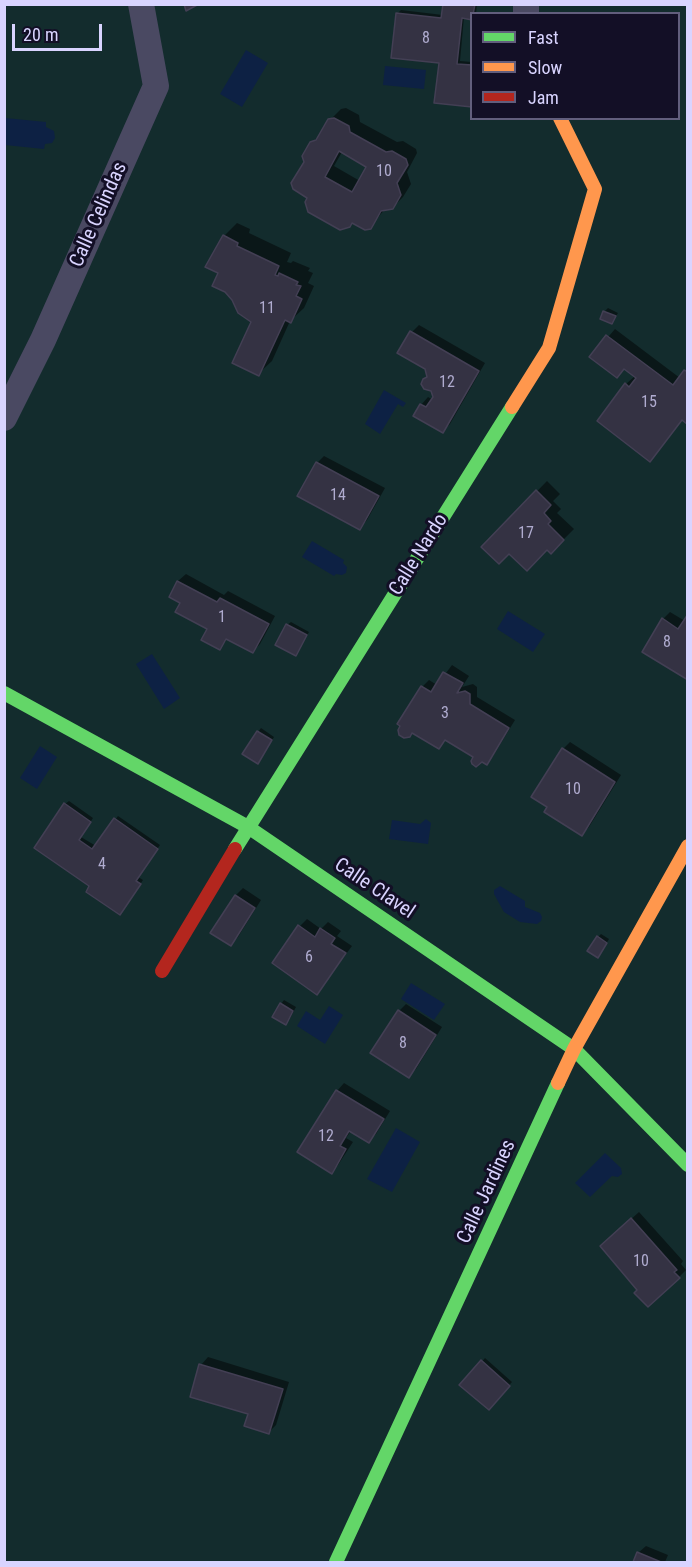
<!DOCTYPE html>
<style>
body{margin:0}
#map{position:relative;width:692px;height:1567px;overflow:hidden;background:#161421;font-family:"Roboto Condensed",sans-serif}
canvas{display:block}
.frame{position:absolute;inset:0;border:6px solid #d9d4ff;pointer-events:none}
.legend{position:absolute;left:470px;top:12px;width:210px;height:108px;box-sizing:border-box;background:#130f26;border:2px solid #625e7d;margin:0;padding:8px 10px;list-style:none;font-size:18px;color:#d9d4ff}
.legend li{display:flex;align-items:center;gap:12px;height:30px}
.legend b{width:30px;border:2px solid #625e7d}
.scale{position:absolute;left:12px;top:24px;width:90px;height:27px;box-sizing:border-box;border:3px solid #d9d4ff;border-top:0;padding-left:8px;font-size:18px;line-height:21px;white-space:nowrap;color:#d9d4ff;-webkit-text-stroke:4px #130f26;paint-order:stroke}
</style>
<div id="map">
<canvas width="692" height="1567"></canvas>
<div class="frame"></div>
<ul class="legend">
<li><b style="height:8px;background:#63d668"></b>Fast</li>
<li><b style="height:8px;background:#ff974d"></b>Slow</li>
<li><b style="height:8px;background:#b3261e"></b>Jam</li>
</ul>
<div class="scale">20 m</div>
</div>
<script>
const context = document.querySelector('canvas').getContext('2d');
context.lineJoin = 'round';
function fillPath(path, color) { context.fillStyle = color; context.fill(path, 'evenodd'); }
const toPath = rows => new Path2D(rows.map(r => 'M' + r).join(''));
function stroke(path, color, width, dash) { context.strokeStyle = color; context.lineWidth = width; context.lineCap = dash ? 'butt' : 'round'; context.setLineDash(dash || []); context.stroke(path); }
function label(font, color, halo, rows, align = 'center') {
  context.font = font + ' "Roboto Condensed",sans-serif'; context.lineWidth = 6; context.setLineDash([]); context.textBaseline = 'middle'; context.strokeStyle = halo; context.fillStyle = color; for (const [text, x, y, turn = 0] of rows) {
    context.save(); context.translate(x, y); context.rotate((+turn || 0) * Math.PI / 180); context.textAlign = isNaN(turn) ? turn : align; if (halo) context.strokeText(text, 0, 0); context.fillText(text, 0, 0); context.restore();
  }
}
const green = toPath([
 [5,5,687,5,687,1562,5,1562],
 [472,14,678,14,678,118,472,118]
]);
const water = toPath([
 [246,50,268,63,242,107,220,94],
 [385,66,426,70,424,89,383,85],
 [5,118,46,122,46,127,54,131,55,138,52,143,45,144,44,149,5,145],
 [384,390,406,403,403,407,398,404,380,434,365,424],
 [312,541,344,560,343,563,347,567,346,573,342,575,336,574,334,576,302,557],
 [508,611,545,634,533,652,497,629],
 [152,654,180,698,164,709,136,664],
 [40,746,57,757,37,789,20,778],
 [426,819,431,823,428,844,389,839,392,820,420,824],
 [500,886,525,901,525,907,540,913,542,917,541,921,537,924,520,922,504,912,494,894,494,890],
 [411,983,445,1004,434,1020,401,999],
 [329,1006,343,1015,325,1044,297,1026,306,1011,320,1020],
 [396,1128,420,1142,392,1192,367,1179],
 [605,1153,621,1168,622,1174,618,1177,612,1176,590,1197,575,1183]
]);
const shadow = toPath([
 [445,4,477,4,476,14,464,17,460,61,472,62,472,105,440,62,397,14,401,10,443,15],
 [346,108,359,115,360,122,397,142,403,141,416,149,417,153,407,172,411,184,403,197,392,208,385,209,370,227,353,222,349,226,309,197,305,163,312,143,323,132,330,120,341,109],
 [342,152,368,167,360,181,334,166],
 [237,223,250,229,249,233,291,253,287,262,291,263,293,261,310,268,308,271,313,273,308,283,314,286,304,308,290,321,272,361,258,374,253,321,220,272,224,236],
 [608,308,618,313,612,322,604,312],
 [419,325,485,363,450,424,442,432,421,405,428,397,433,400,434,397,427,368,399,353,412,332],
 [615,329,680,378,688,369,688,423,683,419,657,452,626,384,635,376,625,368,617,376,591,357],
 [324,456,385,488,367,520,360,528,317,463],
 [547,481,560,494,553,501,561,509,557,513,574,529,551,552,547,549,509,552,483,547],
 [186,574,224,595,228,591,275,616,260,644,253,651,228,638,220,648,209,628,182,602,171,596,178,581],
 [670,612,685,621,688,678,663,619],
 [291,622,309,632,296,654,287,625],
 [452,665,469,676,462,687,473,684,477,687,477,697,515,720,493,756,486,763,447,739,439,747,422,687,429,680,437,685],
 [261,728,274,737,261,758,258,732],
 [570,742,621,775,589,827,582,834,563,749],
 [69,801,93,818,81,837,96,846,118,816,160,845,138,877,143,880,123,910,91,886,65,804],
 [243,888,261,900,238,937,231,944,212,932,236,895],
 [307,919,321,929,328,922,341,931,337,936,352,946,317,993,300,926],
 [601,934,609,939,601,952,598,937],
 [284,1000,296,1007,289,1020,281,1004],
 [406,1004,442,1027,416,1069,408,1076,399,1011],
 [344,1083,390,1111,376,1134,368,1141,351,1131,346,1138,353,1142,338,1165,331,1172,337,1091],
 [639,1212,683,1261,681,1264,686,1270,679,1277,639,1290,609,1239],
 [208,1357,289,1382,276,1425,269,1432,201,1365],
 [485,1358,512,1382,489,1408,461,1385],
 [646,1546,668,1555,665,1562,634,1562,638,1553]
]);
const building = toPath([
 [184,4,199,4,186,11,184,4],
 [443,4,475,4,472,20,462,18,457,64,472,65,472,107,434,103,439,63,391,58,396,13,441,18,443,4],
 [334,118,349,126,350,132,386,152,392,151,406,159,408,165,397,183,401,195,393,209,381,211,371,229,365,230,352,223,350,227,340,230,308,212,305,202,307,198,293,189,291,183,304,162,302,156,310,142,316,140,328,119,334,118],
 [339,151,366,167,352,192,325,177,339,151],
 [223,235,238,243,237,246,279,266,275,275,278,276,279,273,298,282,296,285,301,286,296,296,302,299,291,323,285,320,259,376,232,363,251,322,238,313,232,300,225,292,212,286,218,273,205,267,223,235],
 [603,311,616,316,612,324,600,319,603,311],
 [410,331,479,371,443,433,413,416,420,404,426,407,433,397,431,391,424,389,421,384,423,379,427,377,425,369,397,353,410,331],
 [606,335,673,385,684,370,688,372,688,425,682,420,650,462,597,421,625,383,629,387,636,378,624,369,617,378,589,357,606,335],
 [316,462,379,496,360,530,297,496,316,462],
 [536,490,551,505,544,513,551,521,548,524,564,540,551,554,547,550,527,571,509,554,499,564,481,547,536,490],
 [177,581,217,602,220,598,269,624,253,653,226,639,220,650,201,640,207,629,175,612,180,603,169,597,177,581],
 [688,614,688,680,642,652,662,618,678,629,688,614],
 [286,624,307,635,296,656,275,645,286,624],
 [443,672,463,683,457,693,465,691,470,694,470,704,509,728,487,765,482,762,476,767,472,764,471,761,473,757,445,740,439,749,412,733,410,737,404,738,399,735,398,730,400,726,397,724,421,686,431,692,443,672],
 [257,731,272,740,258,764,242,754,257,731],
 [562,748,615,782,582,836,544,812,547,807,531,797,562,748],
 [64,803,91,822,79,840,92,849,114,818,158,849,136,881,141,884,120,915,86,892,89,886,34,848,64,803],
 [235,895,255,908,231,946,210,933,235,895],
 [298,925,315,937,320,928,335,938,331,944,346,953,317,995,272,963,298,925],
 [597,936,607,943,598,958,587,951,597,936],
 [280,1003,293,1011,286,1025,272,1017,280,1003],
 [398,1010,436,1035,409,1078,370,1053,398,1010],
 [336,1090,384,1119,369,1143,349,1131,340,1146,346,1149,332,1174,297,1152,336,1090],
 [631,1218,677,1270,674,1272,680,1278,648,1307,634,1293,637,1290,600,1246,631,1218],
 [481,1360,510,1386,489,1410,459,1385,481,1360],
 [199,1364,283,1389,269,1434,244,1426,248,1414,190,1397,199,1364],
 [637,1552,661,1562,633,1562,637,1552]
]);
const street = toPath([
 [526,4,526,14],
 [4,418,43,340,156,86,141,4]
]);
const fast = toPath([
 [4,693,248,827,574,1049,688,1165],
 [235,849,512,407],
 [336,1562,558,1083]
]);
const slow = toPath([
 [512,407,549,348,595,189,560,118],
 [558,1083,574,1049,688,846]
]);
const jam = toPath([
 [162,971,235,849]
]);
const numberNames = [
 ["8",426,39],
 ["10",384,172],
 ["11",267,309],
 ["12",447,383],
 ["15",649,403],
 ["14",338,496],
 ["17",526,534],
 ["1",222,618],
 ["8",667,643],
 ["3",445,714],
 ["10",573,790],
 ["4",102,865],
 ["6",309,958],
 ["8",403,1044],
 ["12",326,1137],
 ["10",641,1262]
];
const streetNames = [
 ["Calle Celindas",99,215,-66],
 ["Calle Nardo",419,555,-58],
 ["Calle Clavel",374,889,34],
 ["Calle Jardines",487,1192,-65]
];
fillPath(green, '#132c2d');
fillPath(water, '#0d2144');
fillPath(shadow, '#0007');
fillPath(building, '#343243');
stroke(building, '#433f54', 1.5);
stroke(street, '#4a4962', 26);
stroke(fast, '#63d668', 14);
stroke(slow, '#ff974d', 14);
stroke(jam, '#b3261e', 14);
label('16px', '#b0acd0', null, numberNames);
label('20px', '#d9d4ff', '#130f26', streetNames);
</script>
